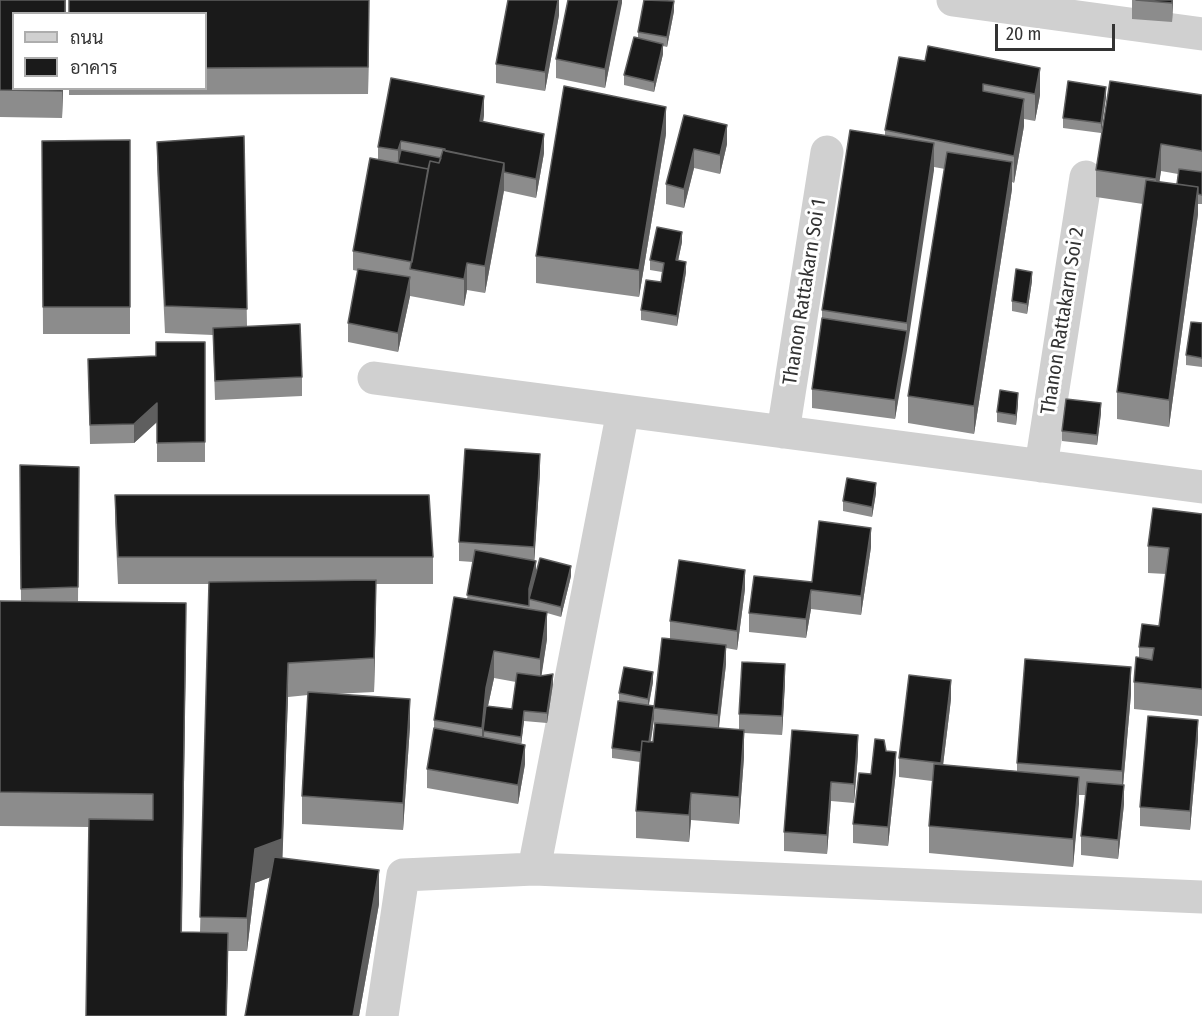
<!DOCTYPE html>
<meta charset="utf-8">
<style>
body{margin:0}
#map{position:relative;width:1202px;height:1016px;overflow:hidden;background:#fff;font-family:"Fira Sans Condensed",Sarabun,sans-serif}
canvas{display:block}
.legend{position:absolute;left:12px;top:12px;width:195px;height:78px;box-sizing:border-box;background:#fff;border:2px solid #adadad;margin:0;padding:8px 10px;list-style:none;font-size:18px;color:#333}
.legend li{display:flex;align-items:center;gap:12px;height:30px}
.legend b{width:30px;border:2px solid #adadad}
.scale{position:absolute;left:995px;top:24px;width:120px;height:27px;box-sizing:border-box;border:3px solid #333;border-top:0;padding-left:8px;font-size:18px;line-height:21px;white-space:nowrap;color:#333;-webkit-text-stroke:4px #fff;paint-order:stroke}
</style>
<div id="map">
<canvas width="1202" height="1016"></canvas>
<ul class="legend">
<li><b style="height:8px;background:#d0d0d0"></b>ถนน</li>
<li><b style="height:16px;background:#1a1a1a"></b>อาคาร</li>
</ul>
<div class="scale">20 m</div>
</div>
<script>
const context = document.querySelector('canvas').getContext('2d');
context.lineJoin = 'round';
const toPath = rows => new Path2D(rows.map(r => 'M' + r).join(''));
function stroke(path, color, width, dash) { context.strokeStyle = color; context.lineWidth = width; context.lineCap = dash ? 'butt' : 'round'; context.setLineDash(dash || []); context.stroke(path); }
function fillPath(path, color) { context.fillStyle = color; context.fill(path, 'evenodd'); }
function label(font, color, halo, rows, align = 'center') {
  context.font = font + ' "Fira Sans Condensed",sans-serif'; context.lineWidth = 6; context.setLineDash([]); context.textBaseline = 'middle'; context.strokeStyle = halo; context.fillStyle = color; for (const [text, x, y, turn = 0] of rows) {
    context.save(); context.translate(x, y); context.rotate((+turn || 0) * Math.PI / 180); context.textAlign = isNaN(turn) ? turn : align; if (halo) context.strokeText(text, 0, 0); context.fillText(text, 0, 0); context.restore();
  }
}
const street = toPath([
 [953,0,1202,34],
 [374,378,1202,487],
 [623,411,534,869,1202,897],
 [783,432,827,152],
 [1041,466,1086,177],
 [382,1016,403,875,534,869]
]);
const wall = toPath([
 [0,0,66,0,66,14,14,88,63,88,62,118,0,117],
 [559,0,559,15,545,91,496,83,496,64],
 [622,0,605,88,556,78,556,59],
 [1132,0,1173,0,1172,22,1132,19],
 [674,11,667,47,663,46,663,54,654,92,624,85,624,75,638,38,638,32],
 [206,14,369,22,368,94,69,95,69,88,206,88],
 [899,57,1040,95,1035,121,1024,119,1024,126,1014,183,1012,182,1012,189,974,434,908,423,908,396,945,169,934,167,895,419,812,408,812,389,822,318,822,310,885,136,885,130],
 [1202,95,1202,204,1198,204,1198,214,1169,427,1117,419,1117,392,1143,204,1096,197,1096,170],
 [1161,171,1178,174,1177,184,1159,182],
 [1106,97,1101,133,1063,128,1063,118],
 [484,115,483,122,544,153,536,198,504,191,485,293,467,290,464,306,410,296,398,352,348,342,348,323,358,271,353,270,353,251,378,159,378,147],
 [684,115,727,144,720,174,694,168,684,208,666,204,666,184],
 [666,134,639,297,536,283,536,256],
 [244,136,247,326,302,377,302,396,215,400,213,335,165,333,157,169,157,142],
 [130,140,130,334,43,334,42,141],
 [682,242,678,261,686,272,677,326,641,320,641,310,661,282,662,272,650,270,650,260],
 [1032,281,1027,314,1012,311,1012,301],
 [1202,323,1202,367,1186,365,1186,355],
 [205,342,205,462,157,462,157,422,134,443,90,444,88,359,156,356],
 [1018,403,1016,425,997,422,997,412],
 [1101,413,1097,445,1062,441,1062,431],
 [20,465,79,467,78,602,186,637,182,932,200,932,209,584,118,584,115,522,115,495,433,557,433,584,376,584,374,692,333,694,410,726,403,830,302,824,302,796,308,695,288,697,282,858,379,904,359,1016,245,1016,270,877,255,883,247,951,228,951,227,1016,89,827,0,826,0,601,21,601],
 [540,473,534,561,536,571,571,576,561,617,547,613,547,639,541,676,553,684,547,723,524,721,521,744,525,764,518,804,427,788,427,769,434,728,434,720,467,599,473,562,459,561,459,542],
 [494,678,516,682,512,709,488,706],
 [876,493,872,517,843,511,843,501],
 [1202,514,1202,716,1134,709,1134,682,1139,658,1139,647,1159,626,1166,574,1148,573,1148,546],
 [871,547,861,615,811,609,806,638,749,632,749,613,812,582],
 [745,589,737,650,726,648,726,664,719,728,739,730,739,714,785,683,782,735,744,733,744,757,739,824,691,820,689,842,636,838,636,811,640,762,612,758,612,748,619,702,619,693,653,682,649,705,654,706,670,639,670,621],
 [654,719,654,727,653,742,651,742],
 [1131,694,1123,785,1124,804,1118,859,1081,855,1081,836,1086,795,1079,795,1073,867,929,853,929,826,932,781,899,777,899,758,951,699,943,765,1017,771,1017,763],
 [1198,739,1190,830,1140,826,1140,807],
 [886,751,896,771,888,846,853,843,853,824,871,774],
 [858,754,854,803,831,801,827,854,784,851,784,832]
]);
const shadedWall = toPath([
 [369,0,369,22,368,94,368,67],
 [558,0,559,0,559,15,545,91,545,72],
 [619,0,622,0,622,3,605,88,605,69],
 [1172,0,1173,0,1172,22],
 [674,1,674,11,667,47,667,37],
 [663,44,663,54,654,92,654,82],
 [1040,68,1040,95,1035,121,1035,94],
 [1106,87,1106,97,1101,133,1101,123],
 [62,88,63,88,62,118],
 [484,96,484,115,480,141,480,121],
 [1024,99,1024,126,1014,183,1014,156],
 [666,107,666,134,639,297,639,270],
 [727,125,727,144,720,174,720,155],
 [544,134,544,153,536,198,536,179],
 [401,141,401,160,398,169,398,150],
 [934,143,934,170,907,350,907,323],
 [1161,144,1161,171,1156,206,1156,179],
 [694,149,694,168,684,208,684,189],
 [1012,162,1012,189,974,434,974,406],
 [504,163,504,190,485,293,485,266],
 [1198,187,1198,214,1169,427,1169,400],
 [682,232,682,242,676,270,676,260],
 [686,262,686,272,677,326,677,316],
 [467,263,467,290,464,306,464,279],
 [1032,272,1032,281,1027,314,1027,304],
 [410,277,410,296,398,352,398,333],
 [907,331,907,350,895,419,895,400],
 [1018,393,1018,403,1016,425,1016,415],
 [157,403,157,422,134,443,134,424],
 [1101,403,1101,413,1097,445,1097,435],
 [540,454,540,473,534,566,534,547],
 [876,483,876,493,872,517,872,507],
 [871,528,871,547,861,615,861,596],
 [536,561,536,580,529,599,529,625,529,589],
 [571,566,571,576,561,617,561,607],
 [745,570,745,589,737,650,737,631],
 [376,580,376,614,374,692,374,658],
 [811,590,811,609,806,638,806,619],
 [186,603,186,637,181,966,181,932],
 [547,612,547,639,540,686,540,659],
 [726,645,726,664,718,734,718,715],
 [494,651,494,678,486,715,482,755,482,728,486,688],
 [288,663,288,697,282,873,255,883,247,951,247,918,255,849],
 [785,664,785,683,782,735,782,716],
 [1131,667,1131,694,1122,798,1122,771],
 [653,672,653,682,648,708,648,699],
 [553,674,553,684,547,723,547,713],
 [951,680,951,699,941,782,941,763],
 [410,699,410,726,403,830,403,803],
 [654,709,654,719,647,763,647,753],
 [524,711,524,721,521,746,521,737],
 [1198,720,1198,739,1190,830,1190,811],
 [744,730,744,757,739,824,739,797],
 [858,735,858,754,854,803,854,784],
 [525,745,525,764,518,804,518,785],
 [896,752,896,771,888,846,888,827],
 [1079,777,1079,804,1073,867,1073,839],
 [831,782,831,801,827,854,827,835],
 [1124,785,1124,804,1118,859,1118,840],
 [691,793,691,820,689,842,689,815],
 [379,870,379,904,359,1016,353,1016],
 [228,933,228,967,226,1016]
]);
const building = toPath([
 [0,0,65,0,65,14,14,14,14,88,62,88,62,91,0,90,0,0],
 [69,0,369,0,368,67,206,68,206,14,69,14,69,0],
 [508,0,558,0,545,72,496,64,508,0],
 [568,0,619,0,605,69,556,59,568,0],
 [644,0,674,1,667,37,638,32,644,0],
 [1136,0,1172,0,1172,3,1136,0],
 [634,37,663,44,654,82,624,75,634,37],
 [928,46,1040,68,1035,94,983,84,983,91,1024,99,1014,156,885,130,899,57,925,61,928,46],
 [391,78,484,96,480,121,544,134,536,179,504,172,504,163,445,151,445,149,401,141,398,150,378,147,391,78],
 [1068,81,1106,87,1101,123,1063,118,1068,81],
 [1110,81,1202,95,1202,151,1161,144,1156,179,1096,170,1110,81],
 [564,86,666,107,639,270,536,256,564,86],
 [684,115,727,125,720,155,694,149,684,189,666,184,684,115],
 [850,130,934,143,907,323,822,310,850,130],
 [244,136,247,309,165,306,157,142,244,136],
 [130,140,130,307,43,307,42,141,130,140],
 [401,150,441,158,439,163,430,161,428,169,398,163,401,150],
 [443,150,504,163,485,266,467,263,464,279,410,269,430,161,439,163,443,150],
 [947,152,1012,162,974,406,908,396,947,152],
 [370,158,428,169,412,262,353,251,370,158],
 [1179,169,1202,172,1202,195,1198,194,1198,187,1177,184,1179,169],
 [1146,180,1198,187,1169,400,1117,392,1146,180],
 [657,227,682,232,676,260,686,262,677,316,641,310,646,280,661,282,664,263,650,260,657,227],
 [358,269,410,277,398,333,348,323,358,269],
 [1016,269,1032,272,1027,304,1012,301,1016,269],
 [822,318,907,331,895,400,812,389,822,318],
 [1191,322,1202,323,1202,358,1186,355,1191,322],
 [300,324,302,377,215,381,213,328,300,324],
 [156,342,205,342,205,442,157,443,157,403,134,424,90,425,88,359,156,356,156,342],
 [1000,390,1018,393,1016,415,997,412,1000,390],
 [1066,399,1101,403,1097,435,1062,431,1066,399],
 [465,449,540,454,534,547,459,542,465,449],
 [20,465,79,467,78,587,21,589,20,465],
 [847,478,876,483,872,507,843,501,847,478],
 [115,495,429,495,433,557,118,557,115,495],
 [1153,508,1202,514,1202,689,1134,682,1136,657,1152,660,1154,648,1139,647,1142,624,1159,626,1169,548,1148,546,1153,508],
 [819,521,871,528,861,596,811,590,806,619,749,613,754,576,812,582,819,521],
 [475,550,536,561,529,589,529,606,467,595,475,550],
 [540,558,571,566,561,607,529,599,540,558],
 [679,560,745,570,737,631,670,621,679,560],
 [376,580,374,658,288,663,282,839,255,849,247,918,200,917,209,582,376,580],
 [454,597,547,612,540,659,494,651,486,688,482,728,434,720,454,597],
 [0,601,186,603,181,932,228,933,226,1016,86,1016,89,819,153,820,153,794,0,792,0,601],
 [662,638,726,645,718,715,654,708,662,638],
 [1025,659,1131,667,1122,771,1017,763,1025,659],
 [742,662,785,664,782,716,739,714,742,662],
 [624,667,653,672,648,699,619,693,624,667],
 [517,673,540,676,553,674,547,713,524,711,521,737,483,731,486,706,512,709,517,673],
 [909,675,951,680,941,763,899,758,909,675],
 [308,692,410,699,403,803,302,796,308,692],
 [618,701,654,706,649,742,642,741,641,752,612,748,618,701],
 [1148,716,1198,720,1190,811,1140,807,1148,716],
 [655,723,744,730,739,797,691,793,689,815,636,811,642,741,653,742,655,723],
 [434,728,525,745,518,785,427,769,434,728],
 [792,730,858,735,854,784,831,782,827,835,784,832,792,730],
 [875,739,884,740,886,751,896,752,888,827,853,824,859,773,871,774,875,739],
 [934,764,1079,777,1073,839,929,826,934,764],
 [1087,782,1124,785,1118,840,1081,836,1087,782],
 [274,857,379,870,353,1016,245,1016,274,857]
]);
const streetNames = [
 ["Thanon Rattakarn Soi 1",805,292,-81],
 ["Thanon Rattakarn Soi 2",1063,321,-81]
];
stroke(street, '#d0d0d0', 33);
fillPath(wall, '#8c8c8c');
fillPath(shadedWall, '#5f5f5f');
fillPath(building, '#1a1a1a');
stroke(building, '#5f5f5f', 1.5);
label('20px', '#333', '#fff', streetNames);
</script>
